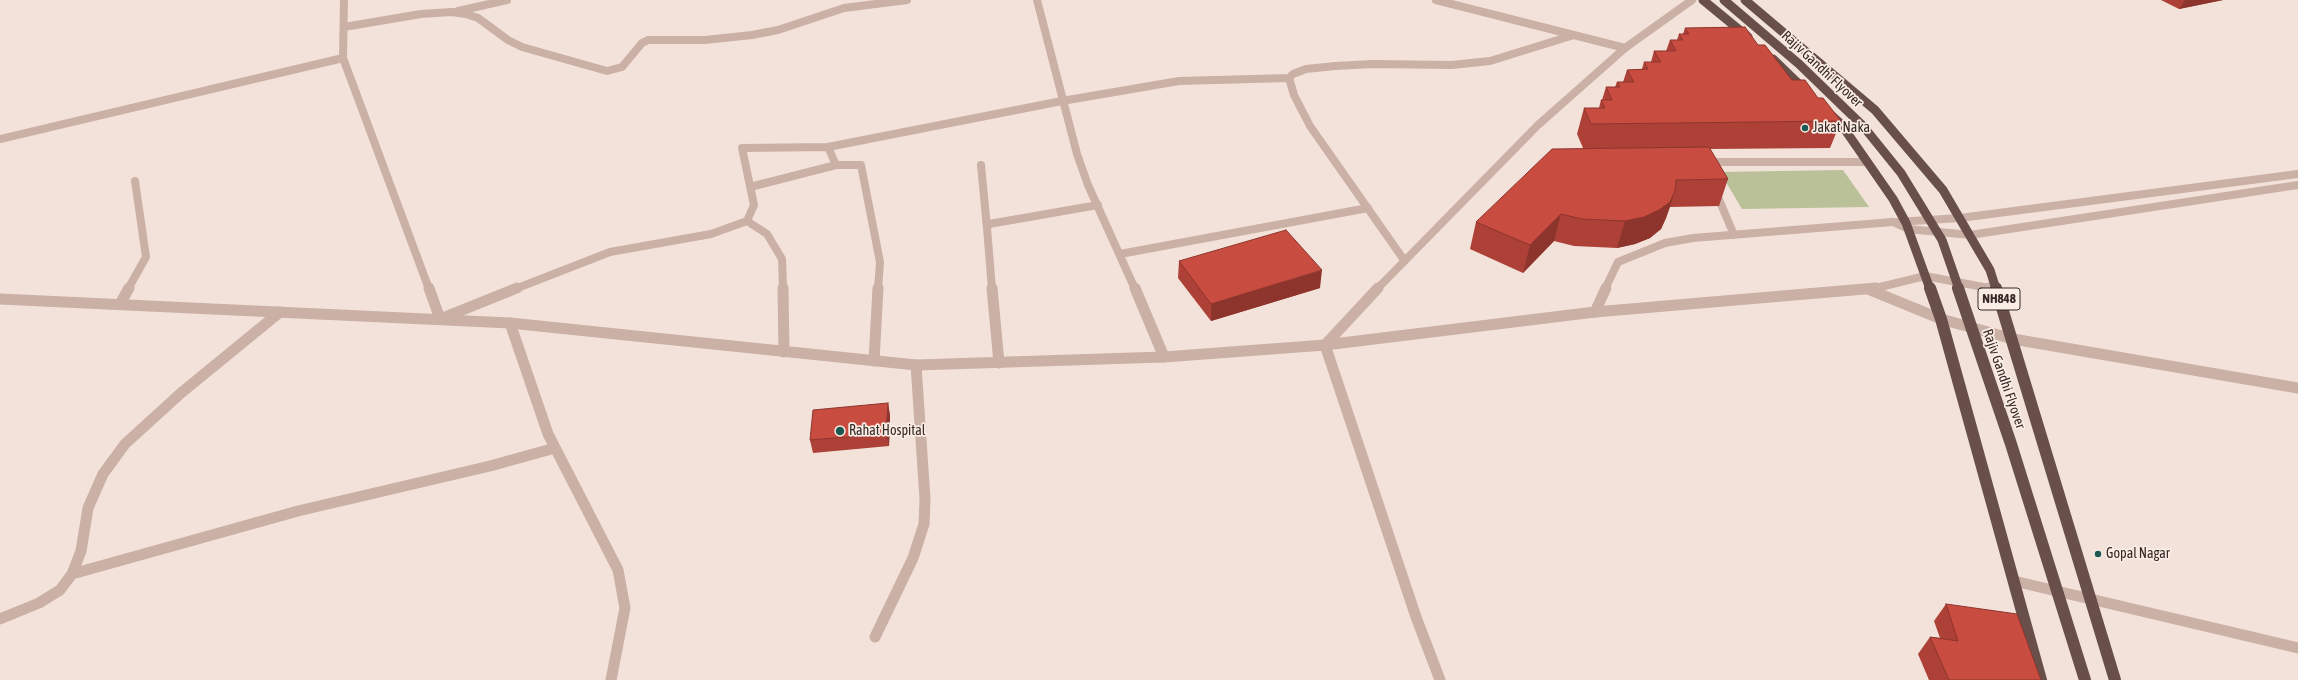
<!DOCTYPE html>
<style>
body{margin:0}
canvas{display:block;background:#f2e2d9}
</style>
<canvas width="2298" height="680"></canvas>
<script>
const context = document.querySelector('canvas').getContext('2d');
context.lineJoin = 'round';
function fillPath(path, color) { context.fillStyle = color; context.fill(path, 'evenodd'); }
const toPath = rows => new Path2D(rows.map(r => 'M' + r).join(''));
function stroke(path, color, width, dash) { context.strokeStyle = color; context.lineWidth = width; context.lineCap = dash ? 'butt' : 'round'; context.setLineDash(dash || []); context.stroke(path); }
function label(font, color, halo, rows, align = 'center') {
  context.font = font + ' "Asap Condensed",sans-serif'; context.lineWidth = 3.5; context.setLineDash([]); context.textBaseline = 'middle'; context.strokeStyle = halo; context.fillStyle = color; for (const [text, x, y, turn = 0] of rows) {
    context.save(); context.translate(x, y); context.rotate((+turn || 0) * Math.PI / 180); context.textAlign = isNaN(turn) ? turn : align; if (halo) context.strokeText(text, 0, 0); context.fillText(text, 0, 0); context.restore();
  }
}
const green = toPath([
 [1843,170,1869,207,1742,209,1720,172]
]);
const serviceFar1 = toPath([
 [1704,162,1867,162],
 [1715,190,1734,235],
 [1605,289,1618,262,1665,243,1693,238,1893,222]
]);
const service = toPath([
 [1595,312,1606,288]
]);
const minorFar1 = toPath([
 [344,0,343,58,429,289],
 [1037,0,1077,154,1088,185,1135,289],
 [1436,0,1625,48],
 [458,11,507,0],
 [344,27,421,14,452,12,466,14,478,18,508,40,522,47,607,71,622,67,642,43,648,40,705,40,752,35,778,30,844,8,907,0],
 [0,139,343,58],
 [836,165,861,165,880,262,878,289],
 [981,165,987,228],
 [750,187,836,165,828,147],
 [747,221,767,234,782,259,783,289],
 [1120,254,1368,208],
 [1404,260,1310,126,1294,95,1289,78,1293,74,1306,69,1335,66,1373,64,1452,65,1490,61,1574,35],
 [128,289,146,257,135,181],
 [515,289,610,252,711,234,747,221,754,205,742,148,828,147,1062,101,1179,81,1289,78],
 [992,289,987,228,989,224,1098,205]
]);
const minor = toPath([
 [429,288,440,319,517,288],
 [783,288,784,352],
 [992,288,999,363],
 [1135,288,1164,357],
 [120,304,129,288],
 [510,323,548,434,618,570,625,608,611,680],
 [1325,345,1416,617,1440,680],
 [874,361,878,288],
 [72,574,298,511,490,466,555,448],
 [2014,581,2298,648],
 [0,619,39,603,60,590,72,574,81,551,88,508,103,474,125,444,181,393,280,312],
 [875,637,913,558,924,524,925,499,916,365]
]);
const tertiaryFar1 = toPath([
 [1893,222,1908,229,1970,235,2298,185],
 [1897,222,1960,218,2298,174],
 [1377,289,1538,125,1625,48,1692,0],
 [1872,289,1925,276,1994,289]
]);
const tertiary = toPath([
 [1989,288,1997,290],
 [1870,290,1941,319,2013,339,2298,388],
 [0,299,510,323,916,365,1164,357,1325,345,1595,312,1876,288],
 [1325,345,1378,288]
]);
const trunkFar1 = toPath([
 [1703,0,1748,37],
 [1745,0,1875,110,1943,190,1990,270,1996,289],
 [1773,59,1805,90],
 [1829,113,1841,124,1893,199,1906,223,1930,289]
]);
const trunk = toPath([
 [1930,288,1941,319,2041,680],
 [1996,288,2115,680]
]);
const trunkBridgeFar1 = toPath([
 [1724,0,1799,64,1863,126,1901,173,1942,240,1959,289]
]);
const trunkBridge = toPath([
 [1958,288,2011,444,2085,680]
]);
const wall = toPath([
 [2161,0,2223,0,2179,9],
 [1685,28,1758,45,1792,80,1818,98,1841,121,1830,148,1710,149,1728,179,1719,206,1670,207,1666,218,1661,229,1650,238,1635,244,1617,248,1574,246,1554,241,1523,273,1470,249,1476,222,1583,148,1577,134,1584,108,1599,108,1601,100,1602,100,1606,87,1615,87,1617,82,1623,82,1627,70,1642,69,1644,62,1651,62,1654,51,1666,51,1670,40,1677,40,1679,34,1683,34],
 [1179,261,1320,288,1211,321,1178,278],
 [888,403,890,416,889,446,813,453,810,440],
 [1946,604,2041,680,1929,680,1918,654,1930,637,1940,638,1934,621]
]);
const shadedWall = toPath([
 [2185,0,2223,0,2179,9],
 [1675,191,1666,218,1661,229,1650,238,1635,244,1617,248,1625,221],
 [1561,214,1554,241,1523,273,1530,245],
 [1322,270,1320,288,1211,321,1211,304],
 [888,403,890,416,889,446,886,434]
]);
const building = toPath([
 [1745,27,1758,45,1765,45,1792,80,1805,80,1818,98,1823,98,1841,121,1591,124,1584,108,1605,108,1601,100,1612,100,1606,87,1620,87,1617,82,1634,82,1627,70,1648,69,1644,62,1661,62,1654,51,1676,51,1670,40,1683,40,1679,34,1689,34,1685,28,1745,27],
 [1709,147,1728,179,1676,180,1675,191,1670,202,1659,210,1644,217,1625,221,1582,219,1561,214,1530,245,1476,222,1552,149,1709,147],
 [1286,230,1322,270,1211,304,1179,261,1286,230],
 [888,403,886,434,810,440,813,410,888,403],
 [1946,604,2017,614,2041,680,1949,680,1930,637,1958,641,1946,604]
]);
const markers = [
 [1805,128,4,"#1b5853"],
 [840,431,5,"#1b5853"],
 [2098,554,4,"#1b5853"]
];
const shields = [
 [1999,299,42]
];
const shieldNames = [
 ["NH848",1999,299]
];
const streetNames = [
 ["Rajiv Gandhi Flyover",1822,69,43],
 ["Rajiv Gandhi Flyover",2004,379,71]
];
const poiNames = [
 ["Jakat Naka",1813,128],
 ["Rahat Hospital",849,431],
 ["Gopal Nagar",2106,554]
];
fillPath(green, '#bac199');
stroke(serviceFar1, '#cab0a5', 8);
stroke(service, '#cab0a5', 11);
stroke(minorFar1, '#cab0a5', 8);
stroke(minor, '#cab0a5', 11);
stroke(tertiaryFar1, '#cab0a5', 8);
stroke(tertiary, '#cab0a5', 11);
stroke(trunkFar1, '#684f4a', 9);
stroke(trunk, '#684f4a', 12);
stroke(trunkBridgeFar1, '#684f4a', 9);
stroke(trunkBridge, '#684f4a', 12);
fillPath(wall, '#ad4137');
fillPath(shadedWall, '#8d352d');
fillPath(building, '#c94c40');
stroke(building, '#8d352d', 1);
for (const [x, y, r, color] of markers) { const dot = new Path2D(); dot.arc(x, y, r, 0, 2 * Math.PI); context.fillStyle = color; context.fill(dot); stroke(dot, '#faede5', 1.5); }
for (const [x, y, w] of shields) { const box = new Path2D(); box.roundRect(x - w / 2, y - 11, w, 22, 3); context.fillStyle = '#faede5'; context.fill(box); stroke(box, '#362926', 1); }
label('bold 13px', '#362926', null, shieldNames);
label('14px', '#362926', '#faede5', streetNames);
label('14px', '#362926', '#faede5', poiNames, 'left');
</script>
